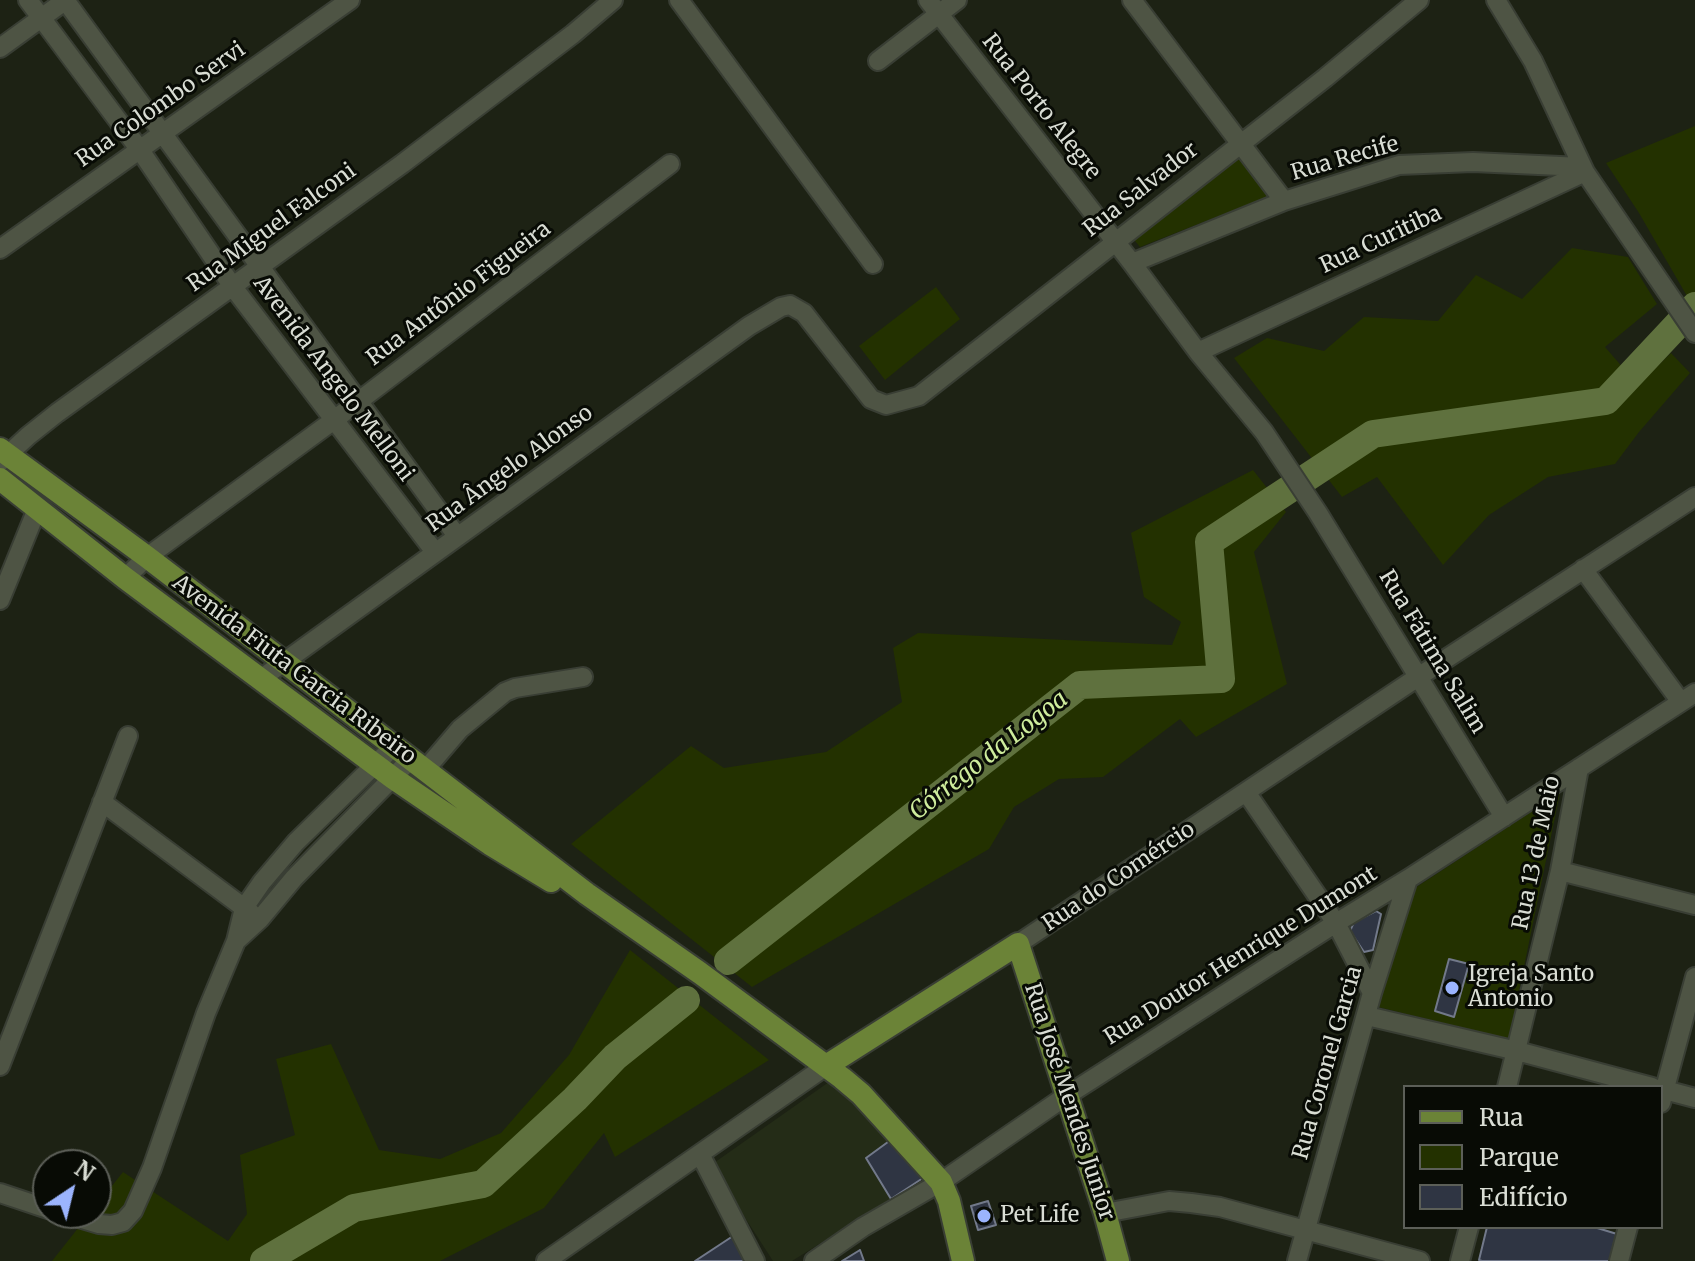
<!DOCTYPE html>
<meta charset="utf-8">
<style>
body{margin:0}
#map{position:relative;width:1695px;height:1261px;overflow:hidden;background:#1d2214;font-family:Merriweather,serif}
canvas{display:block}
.legend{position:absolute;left:1403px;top:1085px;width:260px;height:144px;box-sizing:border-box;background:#080b05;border:2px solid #5c5f58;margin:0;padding:10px 14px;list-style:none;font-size:24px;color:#d9ddd4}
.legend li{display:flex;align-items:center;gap:16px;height:40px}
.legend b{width:40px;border:2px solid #5c5f58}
.north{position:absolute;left:32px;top:1149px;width:80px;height:80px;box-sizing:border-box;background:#080b05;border:2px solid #5c5f58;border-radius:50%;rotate:35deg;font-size:22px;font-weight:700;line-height:32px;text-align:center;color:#d9ddd4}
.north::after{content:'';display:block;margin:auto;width:28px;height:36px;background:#9bb4fd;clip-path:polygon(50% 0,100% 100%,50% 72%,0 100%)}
</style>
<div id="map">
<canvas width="1695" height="1261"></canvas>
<ul class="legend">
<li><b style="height:10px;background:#6b8337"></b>Rua</li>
<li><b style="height:22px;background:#233100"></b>Parque</li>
<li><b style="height:22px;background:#2f3543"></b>Edifício</li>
</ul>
<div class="north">N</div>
</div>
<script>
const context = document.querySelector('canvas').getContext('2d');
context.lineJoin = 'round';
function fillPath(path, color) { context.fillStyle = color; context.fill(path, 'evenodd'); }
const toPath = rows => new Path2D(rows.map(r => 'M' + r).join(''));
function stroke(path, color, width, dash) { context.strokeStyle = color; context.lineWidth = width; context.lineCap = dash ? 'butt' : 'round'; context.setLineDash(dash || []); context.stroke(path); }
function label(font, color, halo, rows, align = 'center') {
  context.font = font + ' Merriweather,serif'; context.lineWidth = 6; context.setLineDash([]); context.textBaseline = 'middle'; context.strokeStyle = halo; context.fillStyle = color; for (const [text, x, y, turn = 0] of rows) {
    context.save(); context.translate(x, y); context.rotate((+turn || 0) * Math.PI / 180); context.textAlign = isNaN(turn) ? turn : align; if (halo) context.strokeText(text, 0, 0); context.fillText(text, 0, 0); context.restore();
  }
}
const built = toPath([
 [836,1077,892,1139,866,1158,891,1199,792,1261,773,1261,711,1165]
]);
const green = toPath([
 [1695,126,1695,310,1639,213,1606,163],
 [1244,151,1272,195,1140,247,1131,236],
 [1572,248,1628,257,1657,304,1605,347,1638,385,1671,353,1690,373,1639,432,1615,464,1548,477,1489,515,1443,565,1377,477,1342,497,1234,358,1267,338,1324,351,1364,317,1438,321,1476,275,1522,299],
 [936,287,960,319,885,380,859,346],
 [1253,470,1286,512,1254,552,1287,684,1196,737,1180,719,1103,777,1059,779,1014,807,989,849,752,987,571,844,691,746,724,768,826,752,902,702,893,648,918,633,1172,645,1181,622,1144,597,1131,533],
 [1560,793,1509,1039,1378,1007,1415,888],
 [630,950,769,1060,615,1157,604,1133,544,1208,440,1261,52,1261,90,1213,96,1213,96,1206,123,1172,228,1241,247,1214,240,1155,295,1135,276,1059,331,1044,379,1150,440,1159,501,1133,569,1055]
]);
const river = toPath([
 [728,961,1080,685,1221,679,1209,542,1373,434,1606,401,1695,306],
 [264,1261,354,1208,483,1184,575,1099,615,1057,686,1000]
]);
const building = toPath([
 [1376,911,1381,914,1373,950,1364,952,1350,931,1354,922,1376,911],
 [1449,959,1469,964,1454,1017,1435,1011,1449,959],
 [892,1139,923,1178,891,1199,866,1158,892,1139],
 [988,1201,996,1225,978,1230,971,1206,988,1201],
 [1487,1227,1594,1227,1617,1234,1611,1261,1482,1261,1479,1260,1487,1227],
 [733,1236,747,1261,695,1261,733,1236],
 [860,1250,864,1261,842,1261,860,1250]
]);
const minor = toPath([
 [28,0,140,150,233,287,435,552],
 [65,0,457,536],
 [679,0,873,264],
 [928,0,1132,263,1198,352,1264,432,1318,513,1504,817],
 [1132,0,1284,201],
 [1496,0,1533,61,1585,172,1695,333],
 [0,48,66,0],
 [878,61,957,0],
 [0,249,350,0],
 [1132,263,1284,201,1399,165,1473,162,1582,167],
 [1198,352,1585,172],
 [0,462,28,436,57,413,402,164,573,34,613,0],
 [1583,569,1681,702],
 [125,578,147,557,334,420,670,164],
 [0,600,37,509],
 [262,678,749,326,781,307,790,305,804,313,871,399,886,405,919,396,1325,78,1419,0],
 [425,770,460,729,505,692,515,688,583,677],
 [1246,792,1336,923,1372,993],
 [102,802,251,913],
 [1560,871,1695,905],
 [236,941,260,919,294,878,411,759],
 [1018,944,1418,677,1695,497],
 [1367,1016,1517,1051,1652,1087],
 [0,1066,128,736],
 [1507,1087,1560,871,1579,768],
 [1661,1089,1695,1098],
 [1661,1103,1695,977],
 [700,1154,755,1261],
 [0,1193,48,1209],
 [62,1213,99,1224,112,1225,123,1222,133,1211,152,1168,206,1013,236,941,244,908,262,882,296,842,394,746],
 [1105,1213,1169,1201,1191,1203,1220,1207,1420,1261],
 [546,1261,826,1066],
 [814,1261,863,1227,941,1182,1066,1096,1336,923,1408,879,1695,693],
 [1297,1261,1372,993,1408,879],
 [1460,1261,1469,1227],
 [1619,1261,1628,1227]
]);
const major = toPath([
 [0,449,147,557,587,894,700,973,842,1078,861,1094,941,1182,949,1201,963,1261],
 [0,479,125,578,393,778,490,844,551,881],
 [826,1066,1018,944,1105,1213,1118,1261]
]);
const markers = [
 [1452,988,8,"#9bb4fd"],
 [984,1216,8,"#9bb4fd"]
];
const streetNames = [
 ["Rua Colombo Servi",161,105,-35],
 ["Rua Porto Alegre",1041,107,52],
 ["Rua Recife",1345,159,-16],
 ["Rua Salvador",1141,190,-38],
 ["Rua Miguel Falconi",272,228,-36],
 ["Rua Curitiba",1381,240,-25],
 ["Rua Antônio Figueira",459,294,-37],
 ["Avenida Angelo Melloni",333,379,53],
 ["Rua Ângelo Alonso",510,469,-36],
 ["Rua Fátima Salim",1432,652,59],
 ["Avenida Fiuta Garcia Ribeiro",294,670,37],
 ["Rua 13 de Maio",1537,853,-78],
 ["Rua do Comércio",1119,877,-34],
 ["Rua Doutor Henrique Dumont",1241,956,-32],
 ["Rua Coronel Garcia",1328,1063,-74],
 ["Rua José Mendes Junior",1069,1102,72]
];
const poiNames = [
 ["Igreja Santo",1468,975],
 ["Antonio",1468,1000],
 ["Pet Life",1000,1216]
];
const waterNames = [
 ["Córrego da Logoa",989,756,-38]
];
fillPath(built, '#242c17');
fillPath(green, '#233100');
stroke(river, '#5f713e', 28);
fillPath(building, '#2f3543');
stroke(building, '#72798a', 2);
stroke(minor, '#393e34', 22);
stroke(major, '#393e34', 26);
stroke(minor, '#4e5444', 18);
stroke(major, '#6b8337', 22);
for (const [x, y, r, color] of markers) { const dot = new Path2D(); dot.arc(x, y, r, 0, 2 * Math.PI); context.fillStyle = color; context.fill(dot); stroke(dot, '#080b05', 3); }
label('22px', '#d9ddd4', '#080b05', streetNames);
label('22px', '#d9ddd4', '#080b05', poiNames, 'left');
label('italic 24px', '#ceec9c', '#080b05', waterNames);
</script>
